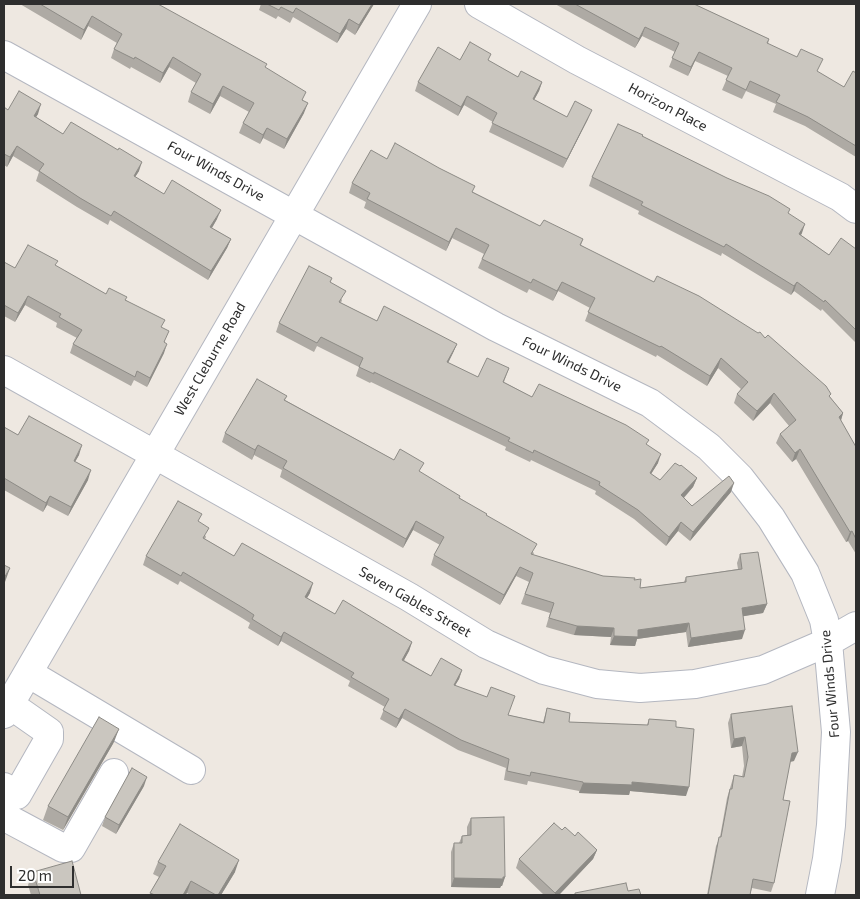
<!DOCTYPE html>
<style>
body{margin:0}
#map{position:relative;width:860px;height:899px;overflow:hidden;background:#eee8e1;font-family:"Exo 2",sans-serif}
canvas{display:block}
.frame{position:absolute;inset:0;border:5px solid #2e2e2e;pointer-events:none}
.scale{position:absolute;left:10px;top:866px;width:64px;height:22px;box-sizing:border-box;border:2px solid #2e2e2e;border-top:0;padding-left:6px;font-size:15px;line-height:18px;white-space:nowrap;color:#2e2e2e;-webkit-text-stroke:4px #fff;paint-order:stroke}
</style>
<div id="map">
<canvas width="860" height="899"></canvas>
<div class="frame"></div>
<div class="scale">20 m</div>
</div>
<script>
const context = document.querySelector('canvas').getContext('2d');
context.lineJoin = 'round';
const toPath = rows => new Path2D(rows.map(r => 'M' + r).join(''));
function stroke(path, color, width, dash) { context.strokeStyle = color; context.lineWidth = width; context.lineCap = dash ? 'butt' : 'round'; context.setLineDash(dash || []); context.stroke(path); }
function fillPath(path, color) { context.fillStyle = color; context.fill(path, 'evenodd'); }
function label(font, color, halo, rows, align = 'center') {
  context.font = font + ' "Exo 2",sans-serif'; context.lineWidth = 4.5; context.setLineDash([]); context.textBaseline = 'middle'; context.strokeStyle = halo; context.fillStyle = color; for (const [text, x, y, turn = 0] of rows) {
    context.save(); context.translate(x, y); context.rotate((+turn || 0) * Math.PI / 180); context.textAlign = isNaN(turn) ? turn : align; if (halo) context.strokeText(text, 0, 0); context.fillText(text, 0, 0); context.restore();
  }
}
const minor = toPath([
 [479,4,577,60,840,197,856,209],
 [4,55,496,327,650,403,709,447,740,478,771,518,805,573,824,620,828,642,836,732,831,825,827,859,820,895],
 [4,370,409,597,486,644,544,670,597,684,640,688,695,684,763,670,828,642,856,626],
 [28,673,191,770],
 [4,714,417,4],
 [4,787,17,795,49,739,49,732,9,704],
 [5,817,63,848,71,848,114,773]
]);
const wall = toPath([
 [20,4,158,4,265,68,303,100,304,113,284,149,263,138,260,144,239,133,243,123,249,112,220,96,210,114,188,102,191,92,196,83,169,67,160,83,131,67,130,69,111,58,114,49,117,43,88,26,81,40],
 [261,4,374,4,355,35,346,29,337,43,293,17,290,23,278,16,276,19,259,10],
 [555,4,694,4,769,39,768,44,844,87,856,73,856,157,805,126,773,112,776,104,746,91,742,99,722,90,728,76,695,61,688,76,669,67,675,52,642,36,635,48],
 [460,60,489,61,518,77,542,82,539,91,534,100,567,117,588,119,563,168,489,132,493,122,464,105,458,116,415,91,418,82],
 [4,107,8,110,38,114,36,117,63,134,139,171,135,177,164,194,217,219,212,228,231,239,227,248,208,280,110,220,108,225,77,207,36,181,39,172,13,156,7,167,4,165],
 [642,136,789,214,802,233,801,235,829,255,856,249,856,343,822,309,821,311,794,291,791,295,722,253,721,256,638,214,639,211,589,186,592,177],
 [387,159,473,192,540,226,583,239,581,245,830,397,843,413,841,421,856,447,856,554,848,541,846,542,796,459,792,462,776,443,780,434,789,426,770,403,753,421,734,403,737,394,741,389,718,368,707,386,657,355,656,357,585,321,590,308,558,291,553,301,529,289,527,293,478,268,484,254,452,238,446,251,364,208,366,202,349,193,352,183],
 [4,262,15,268,56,266,106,294,126,300,162,328,165,342,164,353,147,387,134,380,131,386,70,353,73,344,77,338,56,327,57,323,25,305,15,322,4,316],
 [332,278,330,283,342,300,341,303,377,321,457,344,448,363,478,377,509,368,504,382,532,397,647,445,658,463,651,474,660,480,697,478,693,487,684,498,692,506,731,492,690,541,678,531,666,546,634,519,595,494,596,491,531,460,530,462,505,450,506,447,371,382,370,383,356,376,359,367,317,346,314,352,276,332,279,323],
 [287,396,285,400,394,460,420,472,486,515,534,553,533,555,603,576,635,580,640,588,684,582,686,577,738,569,737,563,740,554,767,604,763,613,743,616,742,639,688,647,686,632,637,639,635,646,610,645,611,637,574,635,546,627,550,613,521,604,529,582,516,576,500,605,431,565,434,555,440,545,413,530,403,548,280,477,282,470,254,455,252,460,222,442,225,433],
 [4,427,18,435,79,455,75,462,88,480,68,516,47,505,43,512,4,490],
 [199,522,206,537,205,539,234,556,310,593,307,598,335,614,412,642,409,651,404,660,431,676,462,670,459,679,455,685,508,715,543,722,547,708,569,722,647,725,649,719,676,727,686,796,630,791,629,795,579,793,579,791,528,781,527,785,504,780,506,768,458,750,402,718,396,728,380,719,385,707,348,686,350,681,281,641,278,646,248,628,250,623,242,618,180,581,178,585,143,565,146,556],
 [731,714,794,761,790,762,783,800,774,883,771,892,752,888,750,895,707,895,716,846,720,837,727,798,734,775,742,777,744,766,742,746,731,748,728,723],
 [114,742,63,830,43,820,48,806],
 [144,786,116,834,102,826,105,817],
 [471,818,505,877,502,886,501,886,500,888,451,887,451,852,454,843,459,843,462,836,467,835,467,827],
 [562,830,575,836,597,850,593,859,559,895,544,895,516,868,519,859],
 [158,862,235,872,221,895,190,895,187,893,185,895,149,895,159,877,153,874],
 [33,872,81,895,31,895,28,885]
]);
const shadedWall = toPath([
 [372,4,374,4,355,35,359,25],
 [92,16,88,26,81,40,84,30],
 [349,19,346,29,337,43,340,34],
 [645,27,642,36,635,48,639,39],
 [699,52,695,61,688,76,691,67],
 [173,57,169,67,160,83,163,73],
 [542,82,539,91,529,109,533,99],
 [223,86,220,96,210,114,213,104],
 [467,96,464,105,458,116,461,107],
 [308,103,304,113,284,149,287,139],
 [41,104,38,114,31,125,34,116],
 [592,110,588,119,563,168,567,159],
 [267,128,263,138,260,144,263,135],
 [17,146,13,156,7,167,10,157],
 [142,162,139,171,130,185,134,176],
 [221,210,217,219,207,236,210,227],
 [805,224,802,233,796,243,799,234],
 [456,228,452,238,446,251,449,242],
 [231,239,227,248,208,280,211,271],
 [562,282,558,291,553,301,557,291],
 [797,282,794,291,791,295,794,286],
 [28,296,25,305,15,322,18,313],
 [167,344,164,353,147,387,150,378],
 [457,344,453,353,444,371,447,362],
 [721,358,718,368,707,386,710,376],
 [774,393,770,403,753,421,757,411],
 [843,413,840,423,839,417],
 [82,445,79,455,70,470,74,461],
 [258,445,252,460,255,450],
 [800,449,796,459,792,462,795,453],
 [661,454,658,463,646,482,650,473],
 [91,470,88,480,68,516,71,507],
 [697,478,693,487,678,504,681,495],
 [734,483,731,492,690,541,693,532],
 [50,496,47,505,43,512,46,503],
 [416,521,413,530,403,548,406,539],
 [681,522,678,531,666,546,669,537],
 [852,531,848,541,846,542,850,532],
 [520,567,516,576,500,605,504,595],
 [10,568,5,582,4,583,4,578],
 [313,583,310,593,302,606,305,597],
 [767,604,763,613,739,617,742,608],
 [689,623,686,632,637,639,635,646,610,645,614,636,638,630],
 [577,626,614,628,611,637,574,635],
 [745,630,742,639,688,647,691,638],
 [284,632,281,641,278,646,281,637],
 [412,642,409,651,399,669,402,660],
 [462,670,459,679,450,694,454,685],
 [405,709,402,718,396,728,399,719],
 [119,729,114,742,63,830,68,817],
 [745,737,742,746,731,748,734,739],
 [798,752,794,761,788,762,792,753],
 [147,777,144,786,116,834,119,825],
 [632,782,689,787,686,796,630,791,629,795,579,793,583,783],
 [597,850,593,859,559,895,555,895,555,893],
 [239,860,235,872,221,895,218,895],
 [505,877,502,886,501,886,500,888,451,887,454,878],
 [191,881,187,893,185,895,183,895]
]);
const building = toPath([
 [40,4,158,4,267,64,265,67,306,92,302,100,308,103,287,139,267,128,263,135,243,123,254,103,223,86,213,104,191,92,201,74,173,57,163,73,135,57,134,59,114,49,122,34,92,16,84,30,40,4],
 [267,4,372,4,359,25,349,19,340,34,296,8,293,13,281,7,279,10,267,4],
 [575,4,694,4,769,39,767,43,797,57,801,49,823,59,817,71,844,87,853,71,856,73,856,146,808,117,776,102,780,95,750,81,746,90,726,80,732,68,699,52,691,67,672,58,679,43,645,27,639,39,575,4],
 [470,42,491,54,488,60,518,77,521,71,542,82,533,99,567,117,575,101,592,110,567,159,492,123,497,113,467,96,461,107,418,82,438,47,460,60,470,42],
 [19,91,41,104,34,116,63,134,71,122,118,150,119,148,142,162,134,176,164,194,172,180,221,210,210,227,231,239,211,271,114,211,111,216,80,198,39,171,44,164,17,146,10,157,4,154,4,107,8,110,19,91],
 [618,124,643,135,642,136,727,178,769,196,790,209,788,213,805,224,799,234,829,255,841,238,856,249,856,330,825,300,824,302,797,282,794,286,726,244,724,247,641,205,643,202,592,177,618,124],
 [395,143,439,168,475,186,472,192,540,226,544,220,583,239,580,245,654,282,657,276,699,296,758,333,760,332,765,338,768,335,826,386,831,394,829,396,843,413,839,417,856,447,856,539,852,531,850,532,800,449,795,453,780,434,796,420,774,393,757,411,737,394,748,382,721,358,710,376,661,346,660,347,588,312,595,298,562,282,557,291,533,279,531,283,482,259,489,245,456,228,449,242,367,199,370,193,352,183,371,150,387,159,395,143],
 [28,245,58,261,55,265,106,294,109,288,127,297,125,300,165,320,161,327,169,331,164,342,167,344,150,378,137,371,135,377,73,344,82,330,59,317,61,314,28,296,18,313,4,305,4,262,15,268,28,245],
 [309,266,332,278,330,282,346,291,339,302,377,321,384,306,457,344,447,362,478,377,487,358,509,368,503,382,532,397,539,384,626,425,649,440,646,444,661,454,650,473,660,480,675,463,680,466,681,465,697,478,681,495,692,506,729,476,734,483,693,532,681,522,669,537,638,510,599,485,600,482,534,450,533,453,508,441,510,438,374,372,374,374,359,367,363,358,321,337,317,343,279,323,309,266],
 [257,379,287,396,284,400,394,460,400,449,424,463,419,471,460,496,459,498,487,514,486,515,537,544,531,554,603,576,635,578,634,580,641,579,640,588,686,582,686,577,742,569,740,554,758,552,767,604,742,608,745,630,691,638,689,623,638,630,638,637,614,636,614,628,577,626,549,618,554,603,525,594,533,573,520,567,504,595,434,555,444,537,416,521,406,539,283,468,287,461,258,445,255,450,225,433,257,379],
 [29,416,82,445,74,461,91,470,71,507,50,496,46,503,4,478,4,427,18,435,29,416],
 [178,501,202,514,198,521,209,528,203,538,234,556,242,543,313,583,305,597,335,614,343,600,412,642,402,660,431,676,441,658,462,670,454,685,487,697,491,687,515,696,508,715,544,723,547,708,570,713,569,722,648,725,649,719,676,721,676,727,694,729,689,787,632,782,632,785,583,783,583,782,531,772,530,776,507,771,509,759,461,740,405,709,399,719,383,710,389,699,351,677,354,673,284,632,281,637,252,619,254,615,245,609,183,572,181,576,146,556,178,501],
 [4,565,10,568,4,578,4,565],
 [792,706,798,752,792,753,783,800,790,801,774,883,753,879,750,895,708,895,719,837,721,837,730,789,732,789,734,775,744,777,748,757,745,737,734,739,731,714,792,706],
 [99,717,119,729,68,817,48,806,99,717],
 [132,768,147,777,119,825,105,817,132,768],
 [504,817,505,877,503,877,503,879,454,878,454,843,462,843,462,836,471,835,471,818,504,817],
 [554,823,562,830,565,827,575,836,578,832,597,850,555,893,519,859,554,823],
 [180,824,239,860,218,895,216,895,191,881,183,895,155,895,150,893,166,866,158,862,180,824],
 [72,861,81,895,40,895,33,872,72,861],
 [626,883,628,891,639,889,641,895,575,895,575,893,626,883]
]);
const streetNames = [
 ["Horizon Place",668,107,28],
 ["Four Winds Drive",216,171,29],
 ["West Cleburne Road",210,359,-60],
 ["Four Winds Drive",572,364,26],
 ["Seven Gables Street",415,602,30],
 ["Four Winds Drive",830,684,-95]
];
stroke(minor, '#b4b7c0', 30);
stroke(minor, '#fff', 28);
fillPath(wall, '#aeaaa4');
fillPath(shadedWall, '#8d8b86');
fillPath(building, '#cac6bf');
stroke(building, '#8d8b86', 1);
label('14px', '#2e2e2e', '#fff', streetNames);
</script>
